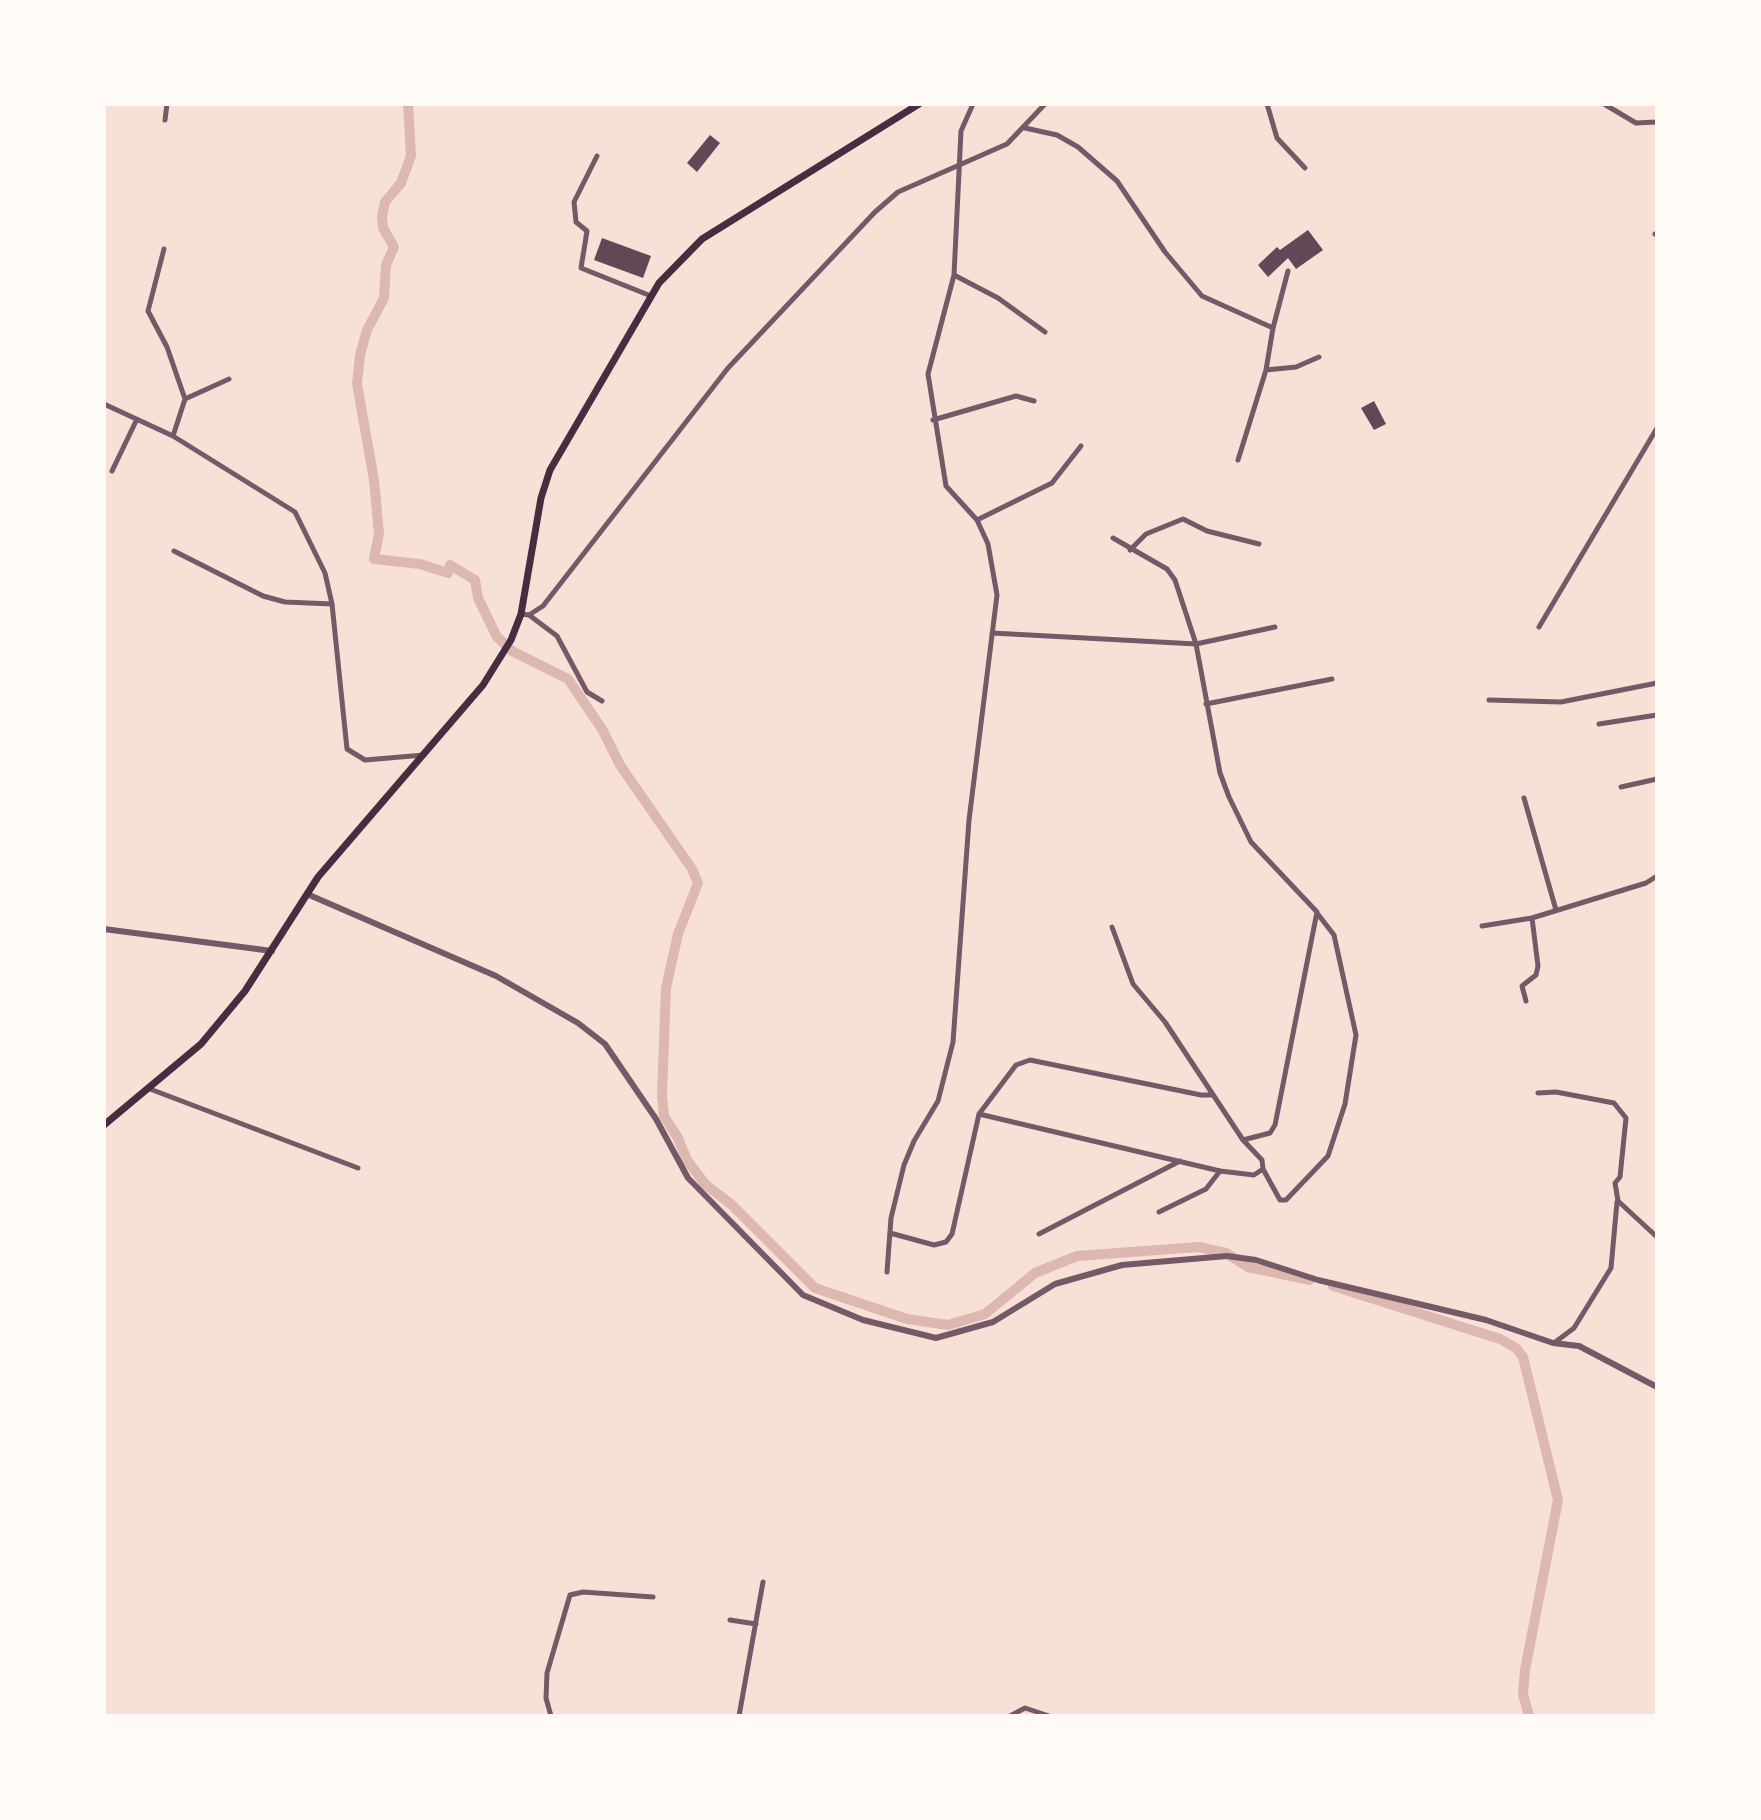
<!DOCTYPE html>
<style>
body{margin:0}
#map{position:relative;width:1761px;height:1820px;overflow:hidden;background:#f7e1d7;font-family:Montserrat,sans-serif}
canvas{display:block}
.frame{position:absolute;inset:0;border:106px solid #fffaf5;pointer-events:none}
</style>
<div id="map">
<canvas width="1761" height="1820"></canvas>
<div class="frame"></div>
</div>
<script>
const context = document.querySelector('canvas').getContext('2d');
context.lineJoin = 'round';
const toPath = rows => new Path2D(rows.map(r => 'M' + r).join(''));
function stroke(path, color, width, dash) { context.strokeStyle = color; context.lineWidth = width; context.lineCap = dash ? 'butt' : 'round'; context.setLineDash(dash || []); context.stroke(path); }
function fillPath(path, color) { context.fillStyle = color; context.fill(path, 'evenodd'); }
const canal = toPath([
 [408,104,411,156,401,183,385,202,382,216,383,228,394,247,386,265,384,298,367,330,360,355,357,384,374,480,379,534,374,559,420,564,448,573,450,565,475,580,478,598,497,637,512,651,568,679,602,729,620,765,692,869,698,883,678,934,666,988,662,1095,664,1116,678,1138,687,1160,705,1184,732,1205,815,1288,907,1319,948,1325,985,1314,1035,1273,1077,1256,1199,1247,1226,1253,1248,1267,1310,1280],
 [1333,1286,1500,1339,1516,1348,1523,1357,1558,1500,1525,1670,1523,1694,1529,1716]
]);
const building = toPath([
 [710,135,720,143,697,172,687,163],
 [1308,230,1323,250,1296,269,1288,258,1268,277,1258,265,1277,247,1280,250],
 [602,238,651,256,643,278,594,260],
 [1374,401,1386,424,1374,430,1361,408]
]);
const minor = toPath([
 [1267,104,1277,138,1305,168],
 [1604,104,1636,123,1657,122],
 [165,120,167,104],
 [1025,128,1057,135,1078,147,1117,181,1165,252,1202,296,1273,328,1266,370,1238,460],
 [597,156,574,202,576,222,587,231,581,268,651,296],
 [1655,234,1657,235],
 [164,249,148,311,167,347,185,399],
 [954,275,998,298,1045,332],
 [1273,328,1288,271],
 [1266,370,1296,367,1319,357],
 [104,404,173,436,295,512,325,573,332,604,347,749,365,760,424,755],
 [933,420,1016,396,1034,401],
 [173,436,185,399,229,379],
 [112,471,137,419],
 [977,520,1052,483,1081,446],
 [1113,538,1167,569,1175,580,1196,644,1220,773,1229,797,1251,842,1317,912,1275,1125,1270,1133,1243,1140],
 [1130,550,1146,534,1183,519,1207,531,1259,544],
 [174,551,263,596,285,602,332,604],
 [521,614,529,615,543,606,728,368,875,212,898,192,1007,144,1045,104],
 [529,615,557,636,587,692,602,701],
 [1539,627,1657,428],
 [992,633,1196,644,1275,627],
 [1489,700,1561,702,1657,683],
 [1206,704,1332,679],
 [1599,724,1657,715],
 [1621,787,1657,779],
 [1524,798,1556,910],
 [1482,926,1532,918,1646,883,1657,876],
 [1526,1001,1522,986,1536,975,1538,966,1532,918],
 [150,1089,358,1168],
 [1538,1093,1556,1092,1614,1103,1626,1118,1620,1177,1615,1183,1618,1201,1657,1237],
 [979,1114,1220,1171,1254,1175,1263,1169,1262,1160,1243,1140,1165,1022,1133,984,1112,927],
 [1263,1169,1280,1200,1286,1200,1328,1156,1345,1104,1356,1035,1334,935,1317,913],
 [1159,1212,1206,1189,1220,1171],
 [890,1233,934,1245,946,1242,952,1234,979,1114,1016,1065,1030,1060,1201,1095,1212,1095],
 [1039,1234,1180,1161],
 [887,1272,891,1218,904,1165,914,1141,938,1101,953,1042,969,820,997,595,988,544,977,520,946,486,928,374,954,275,961,131,973,104],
 [1554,1343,1574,1328,1611,1268,1617,1202],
 [730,1620,756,1624],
 [551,1716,546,1698,547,1673,570,1595,583,1592,653,1597],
 [739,1716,763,1582],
 [1010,1716,1025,1708,1049,1716]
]);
const tertiary = toPath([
 [307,894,496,976,578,1023,605,1044,656,1119,688,1178,803,1295,863,1320,936,1338,993,1322,1055,1284,1122,1265,1227,1256,1256,1260,1318,1280,1486,1320,1553,1343,1579,1346,1657,1387],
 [104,929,272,951]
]);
const secondary = toPath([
 [104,1125,201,1044,245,991,318,877,483,685,511,640,521,614,541,498,550,470,659,283,702,239,919,104]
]);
stroke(canal, '#dcb8b0', 10);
fillPath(building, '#644757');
stroke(minor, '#755966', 5);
stroke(tertiary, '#755966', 6);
stroke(secondary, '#4a2c40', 7);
</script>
